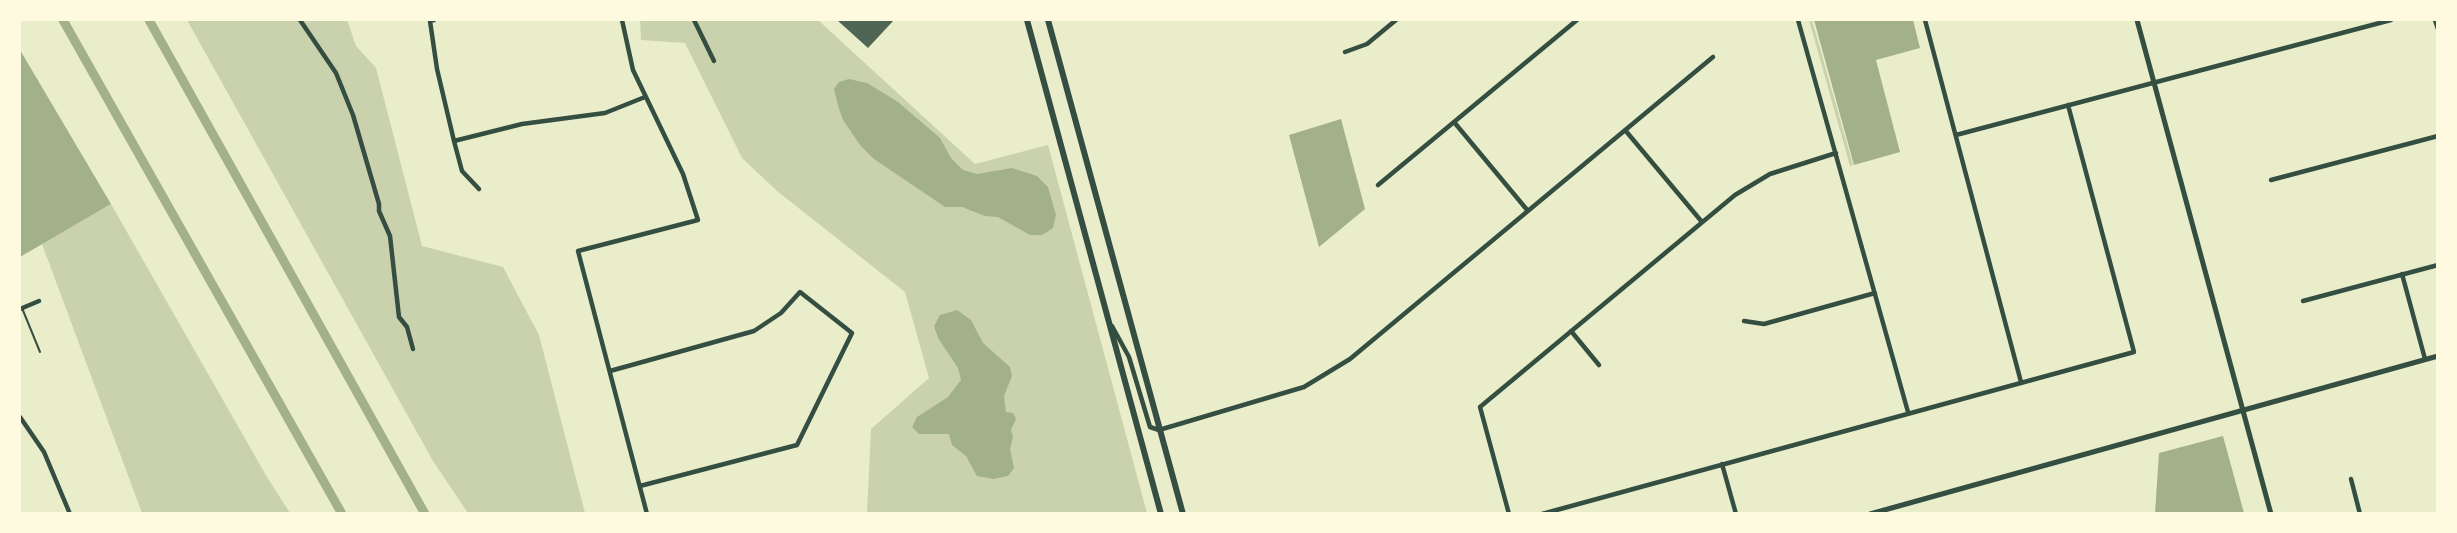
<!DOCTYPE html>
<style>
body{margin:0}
#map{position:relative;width:2457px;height:533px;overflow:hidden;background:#e9edc9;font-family:"Noto Sans",sans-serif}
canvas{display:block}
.frame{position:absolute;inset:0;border:21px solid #fefae0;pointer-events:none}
</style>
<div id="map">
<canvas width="2457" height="533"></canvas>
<div class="frame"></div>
</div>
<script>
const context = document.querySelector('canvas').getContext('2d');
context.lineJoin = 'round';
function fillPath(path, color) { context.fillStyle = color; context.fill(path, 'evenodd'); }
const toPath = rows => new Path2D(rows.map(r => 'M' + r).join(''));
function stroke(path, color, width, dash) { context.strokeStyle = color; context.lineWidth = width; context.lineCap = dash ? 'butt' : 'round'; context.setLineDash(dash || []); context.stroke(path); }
const green = toPath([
 [187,20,347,20,356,46,376,68,422,246,503,267,539,335,585,513,468,513,433,461],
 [640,20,818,20,975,164,1048,145,1147,513,867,513,871,429,929,378,905,292,777,191,742,158,685,43,641,40],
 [1809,20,1812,20,1853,165,1850,166],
 [111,204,267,477,290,513,142,513,42,244]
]);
const water = toPath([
 [1814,20,1913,20,1920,48,1876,60,1900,152,1854,165],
 [20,50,111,204,20,257],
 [849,79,867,83,898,102,940,138,951,158,963,170,977,174,1012,168,1037,176,1048,187,1056,215,1053,228,1042,235,1030,235,998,217,985,216,962,207,945,207,874,159,860,145,843,120,839,109,834,89,839,82],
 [1341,119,1365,209,1319,247,1289,135],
 [957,310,971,320,983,343,1010,367,1012,376,1004,396,1006,412,1013,413,1016,419,1011,430,1013,437,1010,449,1014,468,1008,476,993,479,977,476,966,456,952,445,949,434,919,434,912,427,917,417,948,397,961,380,958,368,938,338,934,326,940,315],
 [2223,436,2244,513,2155,513,2159,453]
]);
const canal = toPath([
 [63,20,342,514],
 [149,20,425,514]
]);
const building = toPath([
 [837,20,894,20,868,48]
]);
const service = toPath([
 [22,308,40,352]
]);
const minor = toPath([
 [300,20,336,73,353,115,379,204,379,211,390,236,399,317,407,327,413,349],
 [434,20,430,21,437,69,454,141,462,171,479,189],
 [622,20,633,70,683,174,698,220,578,251,647,514],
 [694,20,714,61],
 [1798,20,1908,412],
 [1925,20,2021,382],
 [2435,20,2438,29],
 [1345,52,1367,44,1396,20],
 [1454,122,1528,211],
 [1625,130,1702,222],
 [1956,135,2391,20],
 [454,141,522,124,605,113,645,97],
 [2271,180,2438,136],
 [1378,185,1577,20],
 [2402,274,2425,359],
 [2303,301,2438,265],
 [20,309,39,301],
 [1744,321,1764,324,1875,293],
 [1112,326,1129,357,1150,427,1159,430,1304,387,1350,359,1713,57],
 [1571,331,1599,365],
 [610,371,754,331,781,313,800,292,852,333,797,445,640,486],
 [20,417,44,452,70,514],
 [1722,464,1736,514],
 [2351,479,2360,514],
 [1509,514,1480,407,1735,195,1770,174,1836,153],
 [1542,514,2134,352,2068,105]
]);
const tertiary = toPath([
 [2137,20,2271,514],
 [1870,514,2438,356]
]);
const secondary = toPath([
 [1027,20,1161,514],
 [1048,20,1183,514]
]);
fillPath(green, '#cad2ad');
fillPath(water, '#a3b18a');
stroke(canal, '#a3b18a', 9);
fillPath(building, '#4f6655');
stroke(service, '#344e41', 2);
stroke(minor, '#344e41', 4.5);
stroke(tertiary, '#344e41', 5);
stroke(secondary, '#344e41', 6);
</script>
